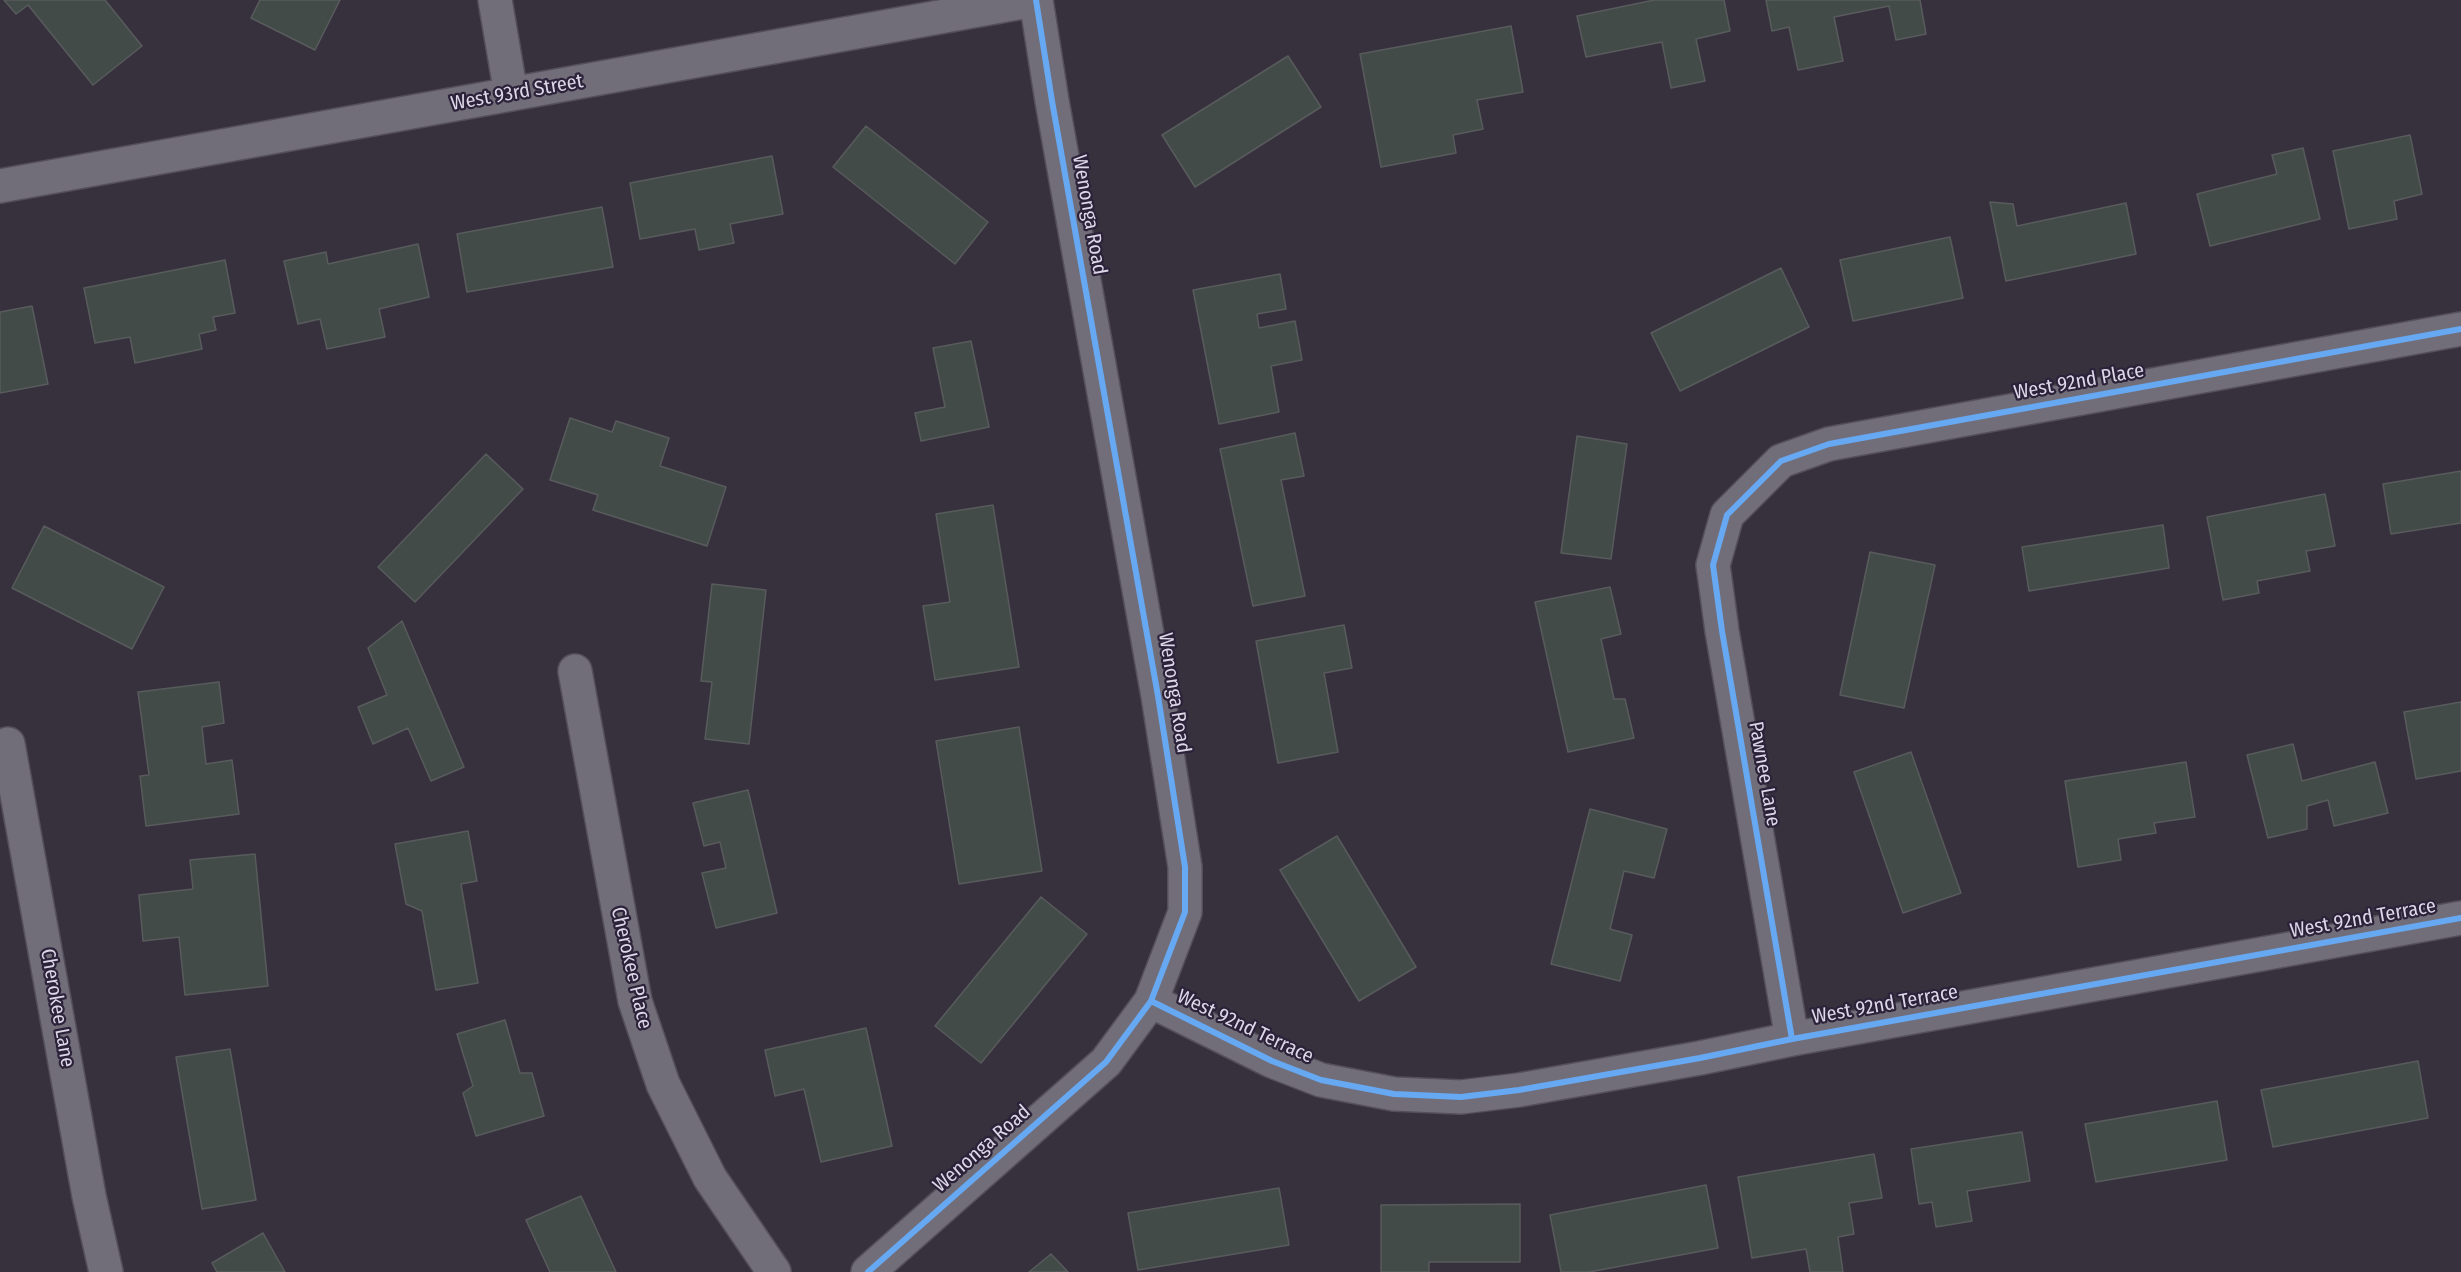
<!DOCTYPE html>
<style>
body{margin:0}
canvas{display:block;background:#37313e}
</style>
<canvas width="2461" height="1272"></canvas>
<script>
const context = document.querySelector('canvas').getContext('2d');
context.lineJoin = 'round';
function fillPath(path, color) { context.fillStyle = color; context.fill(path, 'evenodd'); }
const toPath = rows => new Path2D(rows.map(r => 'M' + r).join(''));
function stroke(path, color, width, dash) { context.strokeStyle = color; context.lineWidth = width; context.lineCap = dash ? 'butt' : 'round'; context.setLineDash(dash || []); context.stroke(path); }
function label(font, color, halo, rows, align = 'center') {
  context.font = font + ' "Fira Sans Condensed",sans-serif'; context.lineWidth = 4.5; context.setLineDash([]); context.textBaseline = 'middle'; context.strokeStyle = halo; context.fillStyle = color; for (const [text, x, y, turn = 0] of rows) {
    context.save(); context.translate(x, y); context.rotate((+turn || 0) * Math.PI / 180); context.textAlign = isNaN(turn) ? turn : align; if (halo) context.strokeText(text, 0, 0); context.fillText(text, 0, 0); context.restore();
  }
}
const building = toPath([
 [4,0,105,0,142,46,93,85,28,5,16,14,4,0],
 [260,0,340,0,315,50,251,18,260,0],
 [1654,0,1724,0,1730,31,1696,39,1705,81,1671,88,1662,42,1586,57,1577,16,1654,0],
 [1766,0,1920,0,1926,34,1896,40,1889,6,1834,17,1843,61,1798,70,1789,27,1772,31,1766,0],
 [1511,26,1523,92,1477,100,1483,129,1453,135,1456,153,1381,167,1360,54,1511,26],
 [1288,56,1321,107,1195,187,1162,135,1288,56],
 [866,126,988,222,955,264,833,167,866,126],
 [2410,135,2422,194,2394,201,2397,219,2349,229,2333,151,2410,135],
 [2303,148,2320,219,2210,246,2197,194,2277,174,2272,155,2303,148],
 [772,156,783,214,730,224,734,243,699,250,695,229,640,239,630,183,772,156],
 [1990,202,2013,204,2017,226,2126,203,2136,254,2006,281,1990,202],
 [602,207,613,267,467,292,457,234,602,207],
 [1950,237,1963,298,1853,321,1840,260,1950,237],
 [418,244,429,297,379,309,385,337,327,349,320,319,298,324,284,261,326,252,328,264,418,244],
 [225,260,235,313,213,317,216,330,199,334,202,349,135,363,130,337,95,343,84,288,225,260],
 [1781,268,1809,327,1680,391,1651,333,1781,268],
 [1280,274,1286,309,1257,314,1259,328,1295,321,1302,360,1271,366,1279,412,1219,424,1193,290,1280,274],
 [32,306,48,384,0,393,0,312,32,306],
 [971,341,989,427,921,441,915,413,945,407,933,348,971,341],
 [570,418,612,432,616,421,669,438,660,466,726,487,707,546,593,510,598,495,550,480,570,418],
 [1295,433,1304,476,1281,480,1305,596,1253,606,1220,449,1295,433],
 [1577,436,1627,444,1611,559,1561,553,1577,436],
 [486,454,523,489,415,602,378,567,486,454],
 [2461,471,2461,523,2391,534,2383,484,2461,471],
 [2325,494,2335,546,2306,551,2310,571,2257,581,2259,593,2223,600,2207,517,2325,494],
 [993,505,1019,667,935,680,923,606,950,602,936,514,993,505],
 [2163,525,2169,568,2029,591,2022,547,2163,525],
 [44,526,164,587,132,649,12,588,44,526],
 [1870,552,1935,565,1904,708,1840,695,1870,552],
 [712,584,766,590,749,744,705,739,712,682,701,681,712,584],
 [1610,587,1621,634,1601,639,1614,699,1625,699,1634,738,1568,752,1535,602,1610,587],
 [402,621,464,767,431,781,408,728,373,744,358,707,387,695,368,648,402,621],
 [1344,625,1352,668,1324,673,1338,752,1278,763,1256,641,1344,625],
 [219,682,224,723,202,727,206,764,232,760,239,814,146,826,140,776,149,775,138,692,219,682],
 [2461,702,2461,771,2416,779,2404,712,2461,702],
 [1019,727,1042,871,959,884,936,741,1019,727],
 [2293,744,2302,781,2375,762,2388,813,2334,826,2328,800,2307,806,2307,829,2268,838,2247,755,2293,744],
 [1911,752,1961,893,1903,913,1854,772,1911,752],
 [2186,762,2195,817,2154,823,2156,833,2118,839,2121,860,2078,867,2065,781,2186,762],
 [748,790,777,913,716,928,702,873,726,868,720,842,704,846,693,803,748,790],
 [1590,809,1667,829,1654,878,1624,871,1610,929,1632,935,1620,981,1551,964,1590,809],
 [468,831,477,881,461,884,478,983,436,990,422,911,406,904,395,844,468,831],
 [1337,836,1416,967,1359,1001,1280,870,1337,836],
 [255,854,268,986,185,995,179,937,143,941,139,895,193,889,190,860,255,854],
 [1041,897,1087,934,981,1063,935,1026,1041,897],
 [505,1020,520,1073,532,1073,544,1116,476,1136,463,1093,473,1086,457,1034,505,1020],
 [866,1028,892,1146,821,1162,804,1089,775,1096,765,1050,866,1028],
 [230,1049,256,1200,202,1209,176,1057,230,1049],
 [2418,1061,2428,1118,2273,1147,2261,1090,2418,1061],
 [2217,1101,2227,1160,2096,1182,2085,1124,2217,1101],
 [2022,1132,2030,1181,1967,1191,1972,1221,1936,1227,1932,1202,1919,1204,1911,1149,2022,1132],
 [1874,1154,1882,1198,1849,1203,1854,1234,1838,1237,1843,1272,1810,1272,1806,1249,1752,1258,1738,1177,1874,1154],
 [1706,1185,1718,1248,1589,1272,1561,1272,1550,1215,1706,1185],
 [1279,1188,1289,1245,1138,1270,1128,1213,1279,1188],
 [581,1196,616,1272,550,1272,526,1220,581,1196],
 [1520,1204,1520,1262,1429,1262,1429,1272,1381,1272,1381,1205,1520,1204],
 [263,1233,285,1272,217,1272,212,1263,263,1233],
 [1051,1254,1068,1272,1029,1272,1051,1254]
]);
const minor = toPath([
 [495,0,511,94],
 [0,186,1034,0],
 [575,671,635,1001,663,1084,710,1178,774,1272],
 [8,744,89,1196,106,1272],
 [1151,1001,1272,1061,1321,1080,1394,1094,1461,1097,1519,1090,1700,1058,1792,1039,2461,918],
 [1792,1039,1722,631,1713,565,1727,515,1781,461,1829,444,2461,329],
 [868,1272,1106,1062,1151,1001,1185,912,1185,867,1158,696,1052,101,1036,0]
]);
const cycleway = toPath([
 [1151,1001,1272,1061,1321,1080,1394,1094,1461,1097,1519,1090,1700,1058,1792,1039,2461,918],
 [1792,1039,1722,631,1713,565,1727,515,1781,461,1829,444,2461,329],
 [868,1272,1106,1062,1151,1001,1185,912,1185,867,1158,696,1052,101,1036,0]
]);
const streetNames = [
 ["West 93rd Street",517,93,-10],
 ["Wenonga Road",1089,215,80],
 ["West 92nd Place",2079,382,-10],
 ["Wenonga Road",1174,693,81],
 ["Pawnee Lane",1764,774,80],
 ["West 92nd Terrace",2363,919,-10],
 ["Cherokee Place",631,968,77],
 ["West 92nd Terrace",1885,1005,-10],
 ["Cherokee Lane",57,1008,80],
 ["West 92nd Terrace",1245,1027,25],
 ["Wenonga Road",982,1149,-41]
];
fillPath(building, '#434b49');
stroke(building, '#585b5c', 1.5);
stroke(minor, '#544f5b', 36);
stroke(minor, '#726e79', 33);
stroke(cycleway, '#66a8f1', 6);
label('20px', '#ddd7e7', '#2c223a', streetNames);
</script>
